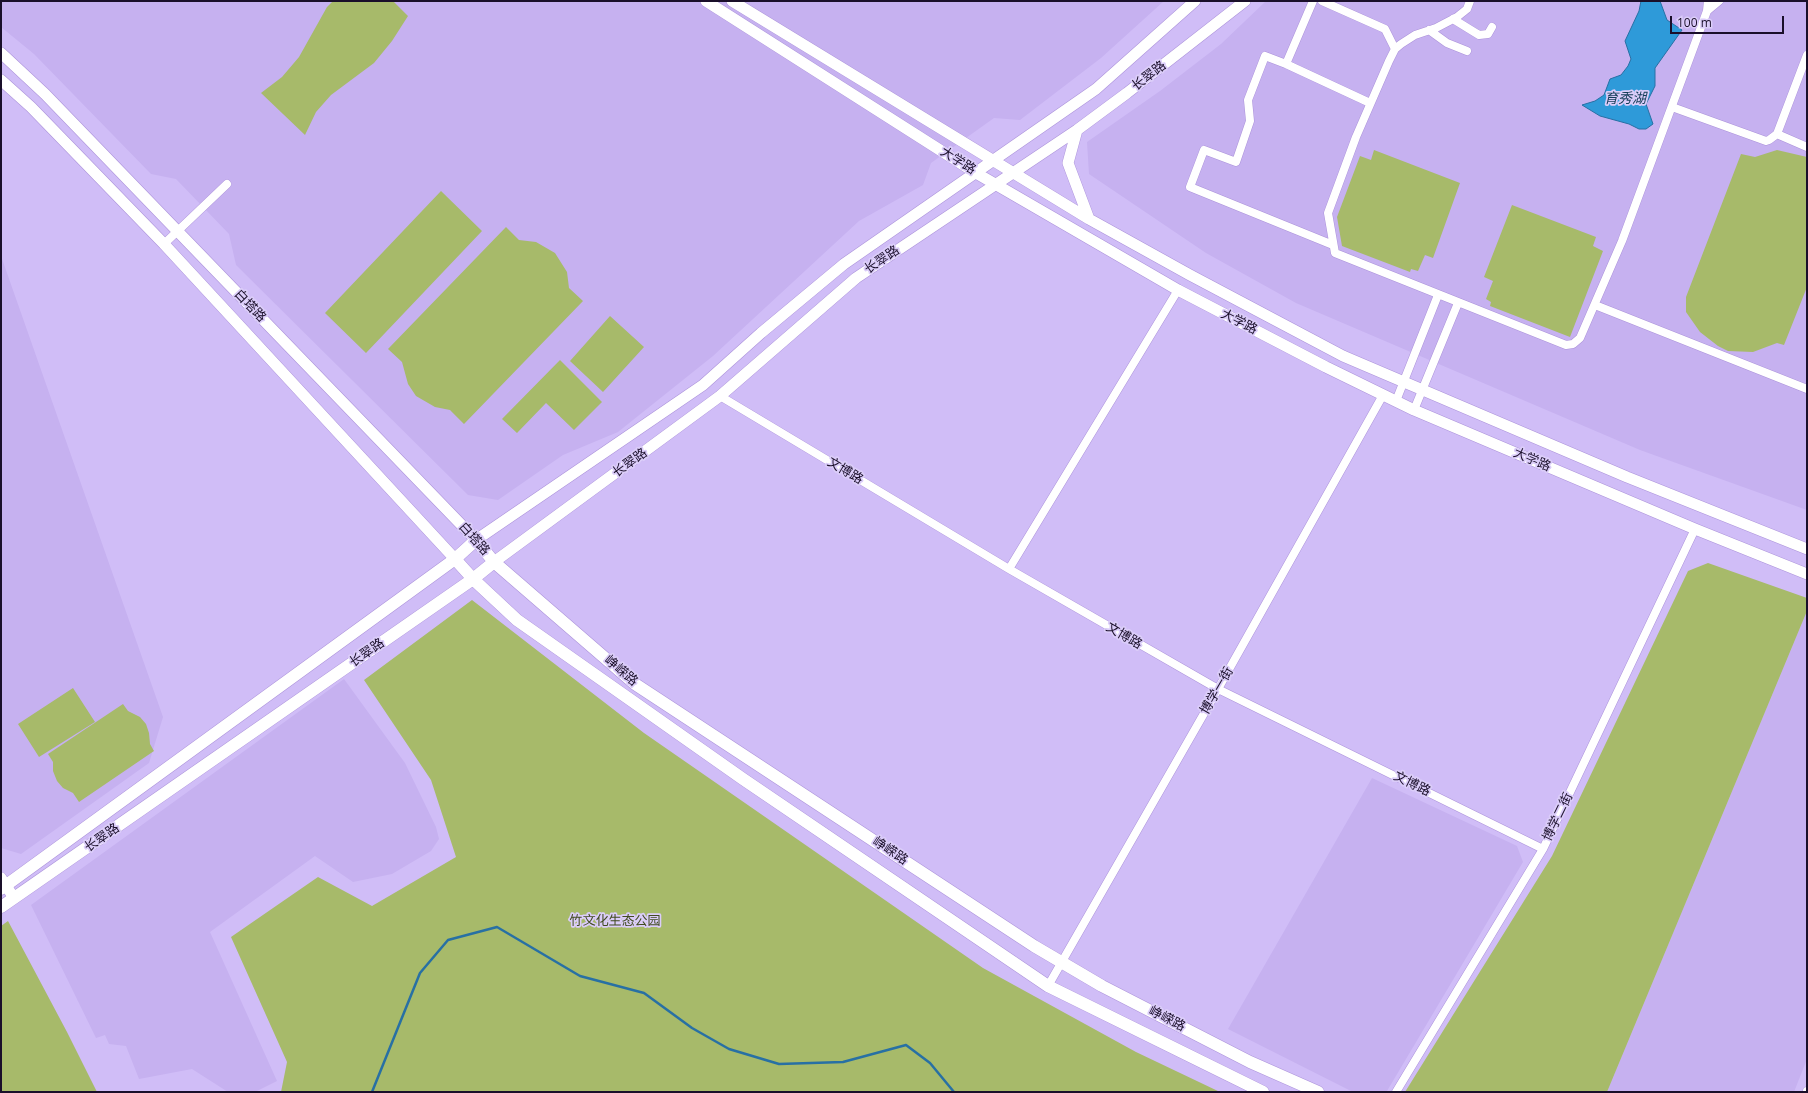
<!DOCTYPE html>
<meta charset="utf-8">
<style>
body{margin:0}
#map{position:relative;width:1808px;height:1093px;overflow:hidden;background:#d0bdf7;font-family:"Open Sans",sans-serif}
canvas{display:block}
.frame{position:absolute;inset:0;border:2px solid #1a0f2a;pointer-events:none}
.scale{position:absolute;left:1670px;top:16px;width:114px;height:18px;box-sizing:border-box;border:2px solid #1a0f2a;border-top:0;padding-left:5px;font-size:12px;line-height:14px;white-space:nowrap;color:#1a0f2a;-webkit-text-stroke:3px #dbcdf9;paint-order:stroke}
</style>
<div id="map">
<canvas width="1808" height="1093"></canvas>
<div class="frame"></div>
<div class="scale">100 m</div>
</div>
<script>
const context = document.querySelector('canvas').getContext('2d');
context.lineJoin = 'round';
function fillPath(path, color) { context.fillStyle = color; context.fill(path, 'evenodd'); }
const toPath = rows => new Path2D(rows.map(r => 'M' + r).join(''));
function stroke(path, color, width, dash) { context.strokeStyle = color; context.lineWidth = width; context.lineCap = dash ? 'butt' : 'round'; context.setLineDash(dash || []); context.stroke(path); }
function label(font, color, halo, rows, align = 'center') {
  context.font = font + ' "Open Sans","Noto Sans SC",sans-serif'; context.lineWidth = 3.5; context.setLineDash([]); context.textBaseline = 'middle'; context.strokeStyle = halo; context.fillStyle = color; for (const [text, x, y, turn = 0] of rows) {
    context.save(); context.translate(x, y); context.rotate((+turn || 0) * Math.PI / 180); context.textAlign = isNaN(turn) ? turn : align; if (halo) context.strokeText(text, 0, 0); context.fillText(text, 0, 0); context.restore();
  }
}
const built = toPath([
 [1,1,1164,1,1101,58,1020,120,994,118,931,163,923,185,859,221,713,356,618,432,563,455,498,500,468,495,236,265,229,234,176,179,151,174,34,54,1,27],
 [1266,1,1807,1,1807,510,1640,450,1296,303,1206,253,1089,174,1087,142,1160,91,1221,44],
 [1,256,163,717,149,763,21,854,1,848],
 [1807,611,1807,1059,1794,1092,1607,1092],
 [344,679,405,763,436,827,439,839,431,851,392,874,353,882,315,856,210,932,277,1081,255,1092,228,1092,192,1069,139,1079,126,1046,109,1044,105,1035,96,1038,31,905],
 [1372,778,1517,846,1523,862,1387,1091,1353,1092,1228,1029]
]);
const green = toPath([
 [333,1,393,1,408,16,392,41,374,63,331,95,316,112,305,135,261,93,282,77,299,57,327,7],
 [1374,150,1460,183,1433,258,1425,255,1418,271,1411,269,1410,272,1342,246,1337,217,1360,156,1371,160],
 [1777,150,1807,157,1807,287,1784,345,1777,343,1753,352,1728,351,1718,346,1700,332,1686,312,1686,297,1741,154,1755,157],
 [441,191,482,231,366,353,325,313],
 [1512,205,1596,237,1593,246,1603,251,1570,337,1490,306,1491,302,1486,299,1493,281,1484,277],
 [506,227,519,240,536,242,555,253,567,272,569,288,583,301,464,424,450,410,435,407,416,396,408,384,402,362,388,349],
 [610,316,644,347,603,392,570,361],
 [560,360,602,402,574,430,546,403,517,433,502,419],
 [1708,563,1807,598,1807,611,1607,1092,1405,1092,1552,856,1688,571],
 [472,600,644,733,983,968,1136,1052,1220,1092,281,1092,287,1062,231,937,318,877,372,906,456,857,431,780,364,680],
 [73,688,95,722,39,757,18,724],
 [123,704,128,711,140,717,146,724,149,733,150,744,154,751,79,802,73,793,63,788,57,781,53,771,53,762,48,754],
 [8,921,67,1032,97,1092,1,1092,1,926]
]);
const water = toPath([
 [1641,1,1660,1,1667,20,1682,30,1655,68,1655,86,1646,104,1653,124,1646,129,1639,129,1629,124,1600,116,1582,105,1595,101,1604,95,1610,79,1621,75,1628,66,1631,59,1625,41,1639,11,1641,1]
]);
const stream = toPath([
 [372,1092,420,973,448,940,497,927,580,976,644,993,692,1028,729,1049,779,1064,843,1062,906,1045,930,1063,954,1092]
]);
const street = toPath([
 [1313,1,1286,64,1265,56,1248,100,1250,121,1236,162,1204,150,1190,187,1333,245],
 [1322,1,1385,29,1395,49],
 [1470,1,1467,9,1457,17,1436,28,1415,35,1401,44,1395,49,1389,61,1356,137,1328,213,1335,253,1566,345,1573,344,1580,338,1622,241,1707,11,1708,1],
 [1707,11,1719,1],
 [1453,19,1479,35,1488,34,1492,27],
 [1429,30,1447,43,1467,51],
 [1286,64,1370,103],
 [1672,107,1766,141,1769,140,1777,134,1807,55],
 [1777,134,1807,147],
 [164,244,227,184],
 [1595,305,1807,389],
 [720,396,1009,569,1218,689,1543,849],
 [1396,401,1438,295],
 [1414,410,1458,303],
 [1009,569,1178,290],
 [1048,986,1218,689,1383,395],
 [1396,1092,1543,849,1695,529],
 [1807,1092,1807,1091]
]);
const secondary = toPath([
 [706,1,976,173,1178,290,1326,367,1414,410,1695,529,1807,574],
 [732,1,1089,219,1190,275,1343,356,1627,477,1807,549],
 [1,53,45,94,476,540,703,385,761,333,844,264,1096,89,1195,1],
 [1,80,31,107,164,244,455,559],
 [1077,130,1068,163,1089,219],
 [494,562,720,396,856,278,1077,130,1127,93,1245,1],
 [1,878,14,898]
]);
const primary = toPath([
 [455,559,473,579,517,620,743,779,1048,986,1263,1092],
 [1,889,455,559,476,540,494,562,635,684,1034,946,1102,986,1250,1062,1318,1092],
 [1,907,473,579,494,562]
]);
const streetNames = [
 ["长翠路",1149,76,-38],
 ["大学路",958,161,32],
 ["长翠路",882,260,-34],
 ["白塔路",250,306,46],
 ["大学路",1239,322,27],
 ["大学路",1532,460,23],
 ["长翠路",630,463,-36],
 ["文博路",845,471,31],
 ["白塔路",474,539,48],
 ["文博路",1124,636,30],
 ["长翠路",367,653,-35],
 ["峥嵘路",621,671,40],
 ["博学一街",1217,691,-60],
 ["文博路",1412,784,26],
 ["博学二街",1558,817,-64],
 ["长翠路",102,838,-35],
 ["峥嵘路",890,851,33],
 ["峥嵘路",1167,1019,27]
];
const parkNames = [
 ["竹文化生态公园",615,921]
];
const waterNames = [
 ["育秀湖",1625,99]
];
fillPath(built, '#c6b1f0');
fillPath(green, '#a7ba6a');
fillPath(water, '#2e9ad9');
stroke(water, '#2870a4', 1);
stroke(stream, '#2870a4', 2.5);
stroke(street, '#ac93da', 9);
stroke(secondary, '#ac93da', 12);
stroke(primary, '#ac93da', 13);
stroke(street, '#fff', 8);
stroke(secondary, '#fff', 11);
stroke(primary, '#fff', 12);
label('13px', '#1a0f2a', '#dbcdf9', streetNames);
label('13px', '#414b20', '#dbcdf9', parkNames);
label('italic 14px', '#123d57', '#dbcdf9', waterNames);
</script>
